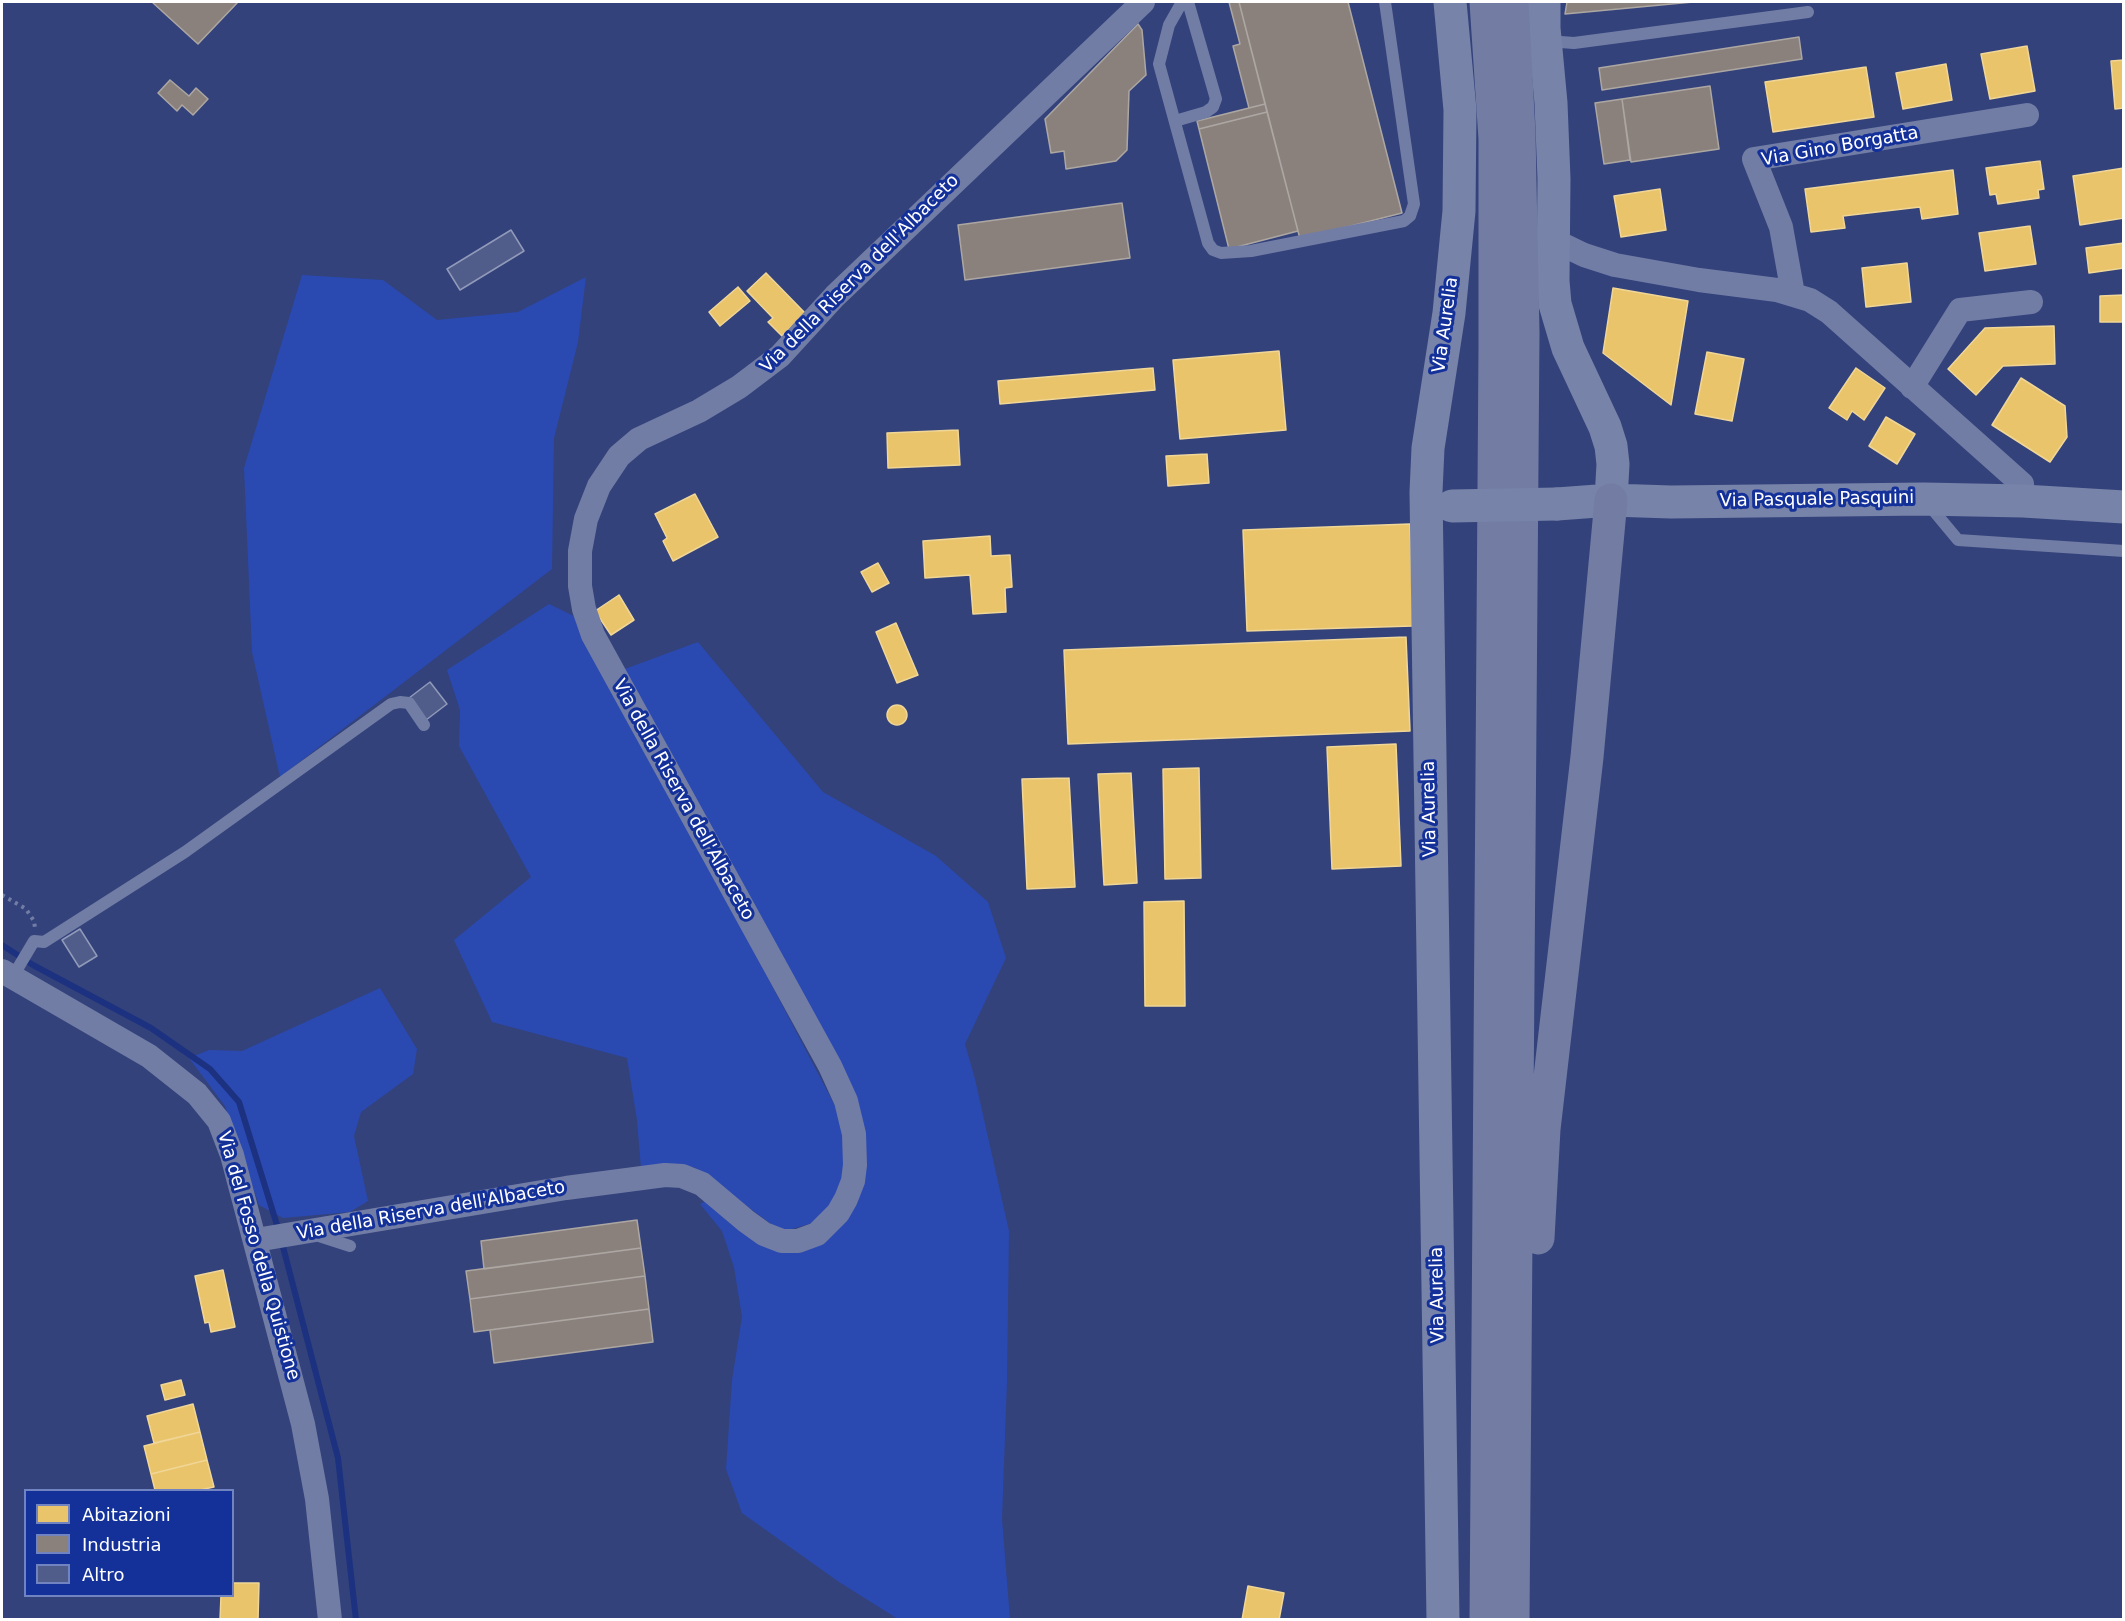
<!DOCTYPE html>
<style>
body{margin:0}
#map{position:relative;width:2125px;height:1621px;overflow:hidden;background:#33427b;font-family:"DejaVu Sans",sans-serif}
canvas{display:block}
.frame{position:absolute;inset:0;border:3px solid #fff;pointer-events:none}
.legend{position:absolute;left:24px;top:1489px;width:210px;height:108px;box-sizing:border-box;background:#14319a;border:2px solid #7283c2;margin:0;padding:8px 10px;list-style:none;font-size:18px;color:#fff}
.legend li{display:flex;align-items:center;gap:12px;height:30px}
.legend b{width:30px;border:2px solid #7283c2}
</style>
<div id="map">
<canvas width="2125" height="1621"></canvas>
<div class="frame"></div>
<ul class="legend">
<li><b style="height:16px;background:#e9c46a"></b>Abitazioni</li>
<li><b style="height:16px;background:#8a817c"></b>Industria</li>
<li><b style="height:16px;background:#505c8a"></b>Altro</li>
</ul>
</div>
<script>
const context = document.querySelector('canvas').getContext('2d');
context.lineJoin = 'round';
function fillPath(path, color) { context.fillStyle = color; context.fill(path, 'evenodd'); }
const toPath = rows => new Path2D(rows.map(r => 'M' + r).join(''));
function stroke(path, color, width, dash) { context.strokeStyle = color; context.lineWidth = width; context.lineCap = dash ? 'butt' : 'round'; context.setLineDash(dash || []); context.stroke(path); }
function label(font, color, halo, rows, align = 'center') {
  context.font = font + ' "DejaVu Sans",sans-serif'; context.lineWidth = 6; context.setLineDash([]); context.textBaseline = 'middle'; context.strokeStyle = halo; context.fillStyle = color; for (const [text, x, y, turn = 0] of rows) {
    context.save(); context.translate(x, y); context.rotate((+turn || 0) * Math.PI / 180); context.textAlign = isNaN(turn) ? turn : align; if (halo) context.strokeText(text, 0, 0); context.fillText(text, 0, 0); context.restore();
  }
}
const green = toPath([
 [302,275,383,280,437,320,518,312,586,277,578,342,554,438,552,569,280,777,252,652,244,468],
 [549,604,580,619,845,1125,847,1170,825,1219,782,1232,694,1167,641,1168,637,1120,627,1058,492,1022,454,940,531,877,459,746,460,710,447,670],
 [698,642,823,792,936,856,988,902,1006,958,965,1044,975,1079,1009,1231,1007,1381,1002,1519,1010,1619,898,1619,839,1582,742,1513,726,1469,732,1380,742,1317,734,1267,722,1231,700,1204,710,1199,766,1237,833,1232,858,1203,863,1128,622,670],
 [380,988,417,1049,413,1074,361,1112,354,1136,368,1201,350,1212,283,1218,259,1205,225,1106,189,1058,209,1050,242,1051]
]);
const homes = toPath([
 [2027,46,2035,91,1990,99,1981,54,2027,46],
 [2124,60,2124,108,2115,109,2111,61,2124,60],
 [1946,64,1952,100,1903,109,1896,73,1946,64],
 [1866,67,1874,117,1773,132,1765,82,1866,67],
 [2040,161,2044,189,2038,190,2039,198,1998,204,1996,194,1990,195,1986,168,2040,161],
 [2124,168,2124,218,2080,225,2073,176,2124,168],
 [1953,170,1958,214,1922,219,1920,207,1843,216,1845,228,1811,232,1805,189,1953,170],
 [1660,189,1666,230,1621,237,1614,196,1660,189],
 [2030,226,2036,264,1985,271,1979,233,2030,226],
 [2124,243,2124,268,2089,273,2086,248,2124,243],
 [1907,263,1911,302,1866,307,1862,268,1907,263],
 [766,273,805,313,782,336,768,322,773,318,747,291,766,273],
 [738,287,750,301,720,326,709,312,738,287],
 [1613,288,1688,301,1671,405,1603,353,1613,288],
 [2124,295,2124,322,2100,322,2100,296,2124,295],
 [2054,326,2055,364,2003,366,1976,395,1948,369,1985,328,2054,326],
 [1279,351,1286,430,1180,439,1173,360,1279,351],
 [1707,352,1744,359,1732,421,1695,414,1707,352],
 [1153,368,1155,390,1000,404,998,381,1153,368],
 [1856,368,1885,388,1864,420,1852,411,1847,420,1829,408,1856,368],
 [2021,378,2065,406,2067,437,2050,462,1992,425,2021,378],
 [1886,417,1915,434,1897,464,1869,446,1886,417],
 [958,430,960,465,888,468,887,433,958,430],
 [1207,454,1209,483,1168,486,1166,456,1207,454],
 [695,494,718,537,673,561,663,541,667,538,655,514,695,494],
 [1410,524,1413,626,1247,631,1243,530,1410,524],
 [990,536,991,556,1010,555,1012,587,1005,588,1006,612,973,614,970,575,925,578,923,541,990,536],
 [878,563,889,583,872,592,861,572,878,563],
 [619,595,634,620,611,635,595,611,619,595],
 [896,623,918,675,897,683,876,632,896,623],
 [1406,637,1410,731,1068,744,1064,650,1406,637],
 '887 715a10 10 0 1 1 20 0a10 10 0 1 1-20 0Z',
 [1396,744,1401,866,1332,869,1327,747,1396,744],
 [1199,768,1201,878,1165,879,1163,769,1199,768],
 [1131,773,1137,883,1104,885,1098,774,1131,773],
 [1069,778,1075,887,1027,889,1022,779,1069,778],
 [1184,901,1185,1006,1145,1006,1144,902,1184,901],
 [223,1270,235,1327,211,1332,209,1322,205,1323,195,1276,223,1270],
 [181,1380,185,1395,165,1400,161,1385,181,1380],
 [193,1404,200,1432,154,1443,147,1416,193,1404],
 [200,1432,207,1460,151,1474,144,1446,200,1432],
 [207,1460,214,1487,200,1490,155,1490,151,1474,207,1460],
 [232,1583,259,1583,258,1620,220,1620,221,1596,232,1596,232,1583],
 [1248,1586,1284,1593,1279,1620,1242,1620,1248,1586]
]);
const industry = toPath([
 [152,2,238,2,198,44,152,2],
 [1229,2,1239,2,1265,104,1249,108,1233,46,1240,44,1229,2],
 [1239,2,1348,2,1402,213,1300,239,1239,2],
 [1567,2,1693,2,1565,14,1567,2],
 [1138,24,1142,30,1146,75,1129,91,1127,150,1116,161,1066,169,1064,151,1051,153,1045,119,1138,24],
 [1799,37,1802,59,1602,90,1599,68,1799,37],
 [170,80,189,96,196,88,208,99,193,115,182,105,177,111,158,93,170,80],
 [1710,86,1719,149,1631,162,1622,99,1710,86],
 [1622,99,1630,160,1604,164,1595,103,1622,99],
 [1265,104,1267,112,1199,129,1197,121,1265,104],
 [1267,112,1298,231,1229,249,1199,129,1267,112],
 [1122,203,1130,258,965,280,958,225,1122,203],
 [637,1220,641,1248,484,1269,481,1241,637,1220],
 [641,1248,645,1276,470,1299,466,1271,641,1248],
 [645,1276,649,1309,474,1332,470,1299,645,1276],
 [649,1309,653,1342,494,1363,490,1330,649,1309]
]);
const stream = toPath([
 [2,945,33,965,151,1028,210,1069,239,1102,277,1225],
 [282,1243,338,1458,356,1620]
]);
const building = toPath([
 [511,230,524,251,460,290,447,269,511,230],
 [430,682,447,704,426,720,409,698,430,682],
 [80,929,97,956,79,967,62,940,80,929]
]);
const path = toPath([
 [2,895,26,909,34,921,35,928]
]);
const lane = toPath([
 [1182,2,1169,25,1159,64,1208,243,1213,250,1221,253,1251,251,1404,221,1410,216,1414,204,1385,2],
 [1547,41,1574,43,1808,12],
 [1175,121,1206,112,1213,107,1216,99,1188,2],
 [1928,504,1958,540,2124,551],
 [12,978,34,941,44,942,185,852,391,704,400,702,409,703,424,725],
 [316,1235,350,1246]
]);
const street = toPath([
 [1553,240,1584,255,1615,265,1699,280,1777,290,1810,300,1829,312,2022,484,2023,501],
 [1793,294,1781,227,1754,159,2027,115],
 [1912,387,1960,310,2031,302],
 [2,971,149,1056,197,1094,219,1121,232,1155,303,1424,317,1499,330,1620],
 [256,1240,566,1188,665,1175,682,1176,702,1184,746,1221,764,1234,782,1241,798,1241,817,1234,838,1213,846,1199,853,1181,855,1165,854,1134,846,1101,830,1066,593,635,584,609,580,586,580,551,586,519,599,486,619,456,639,439,699,411,739,387,780,356,835,296,1143,2]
]);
const secondary = toPath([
 [1544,2,1544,28,1551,103,1554,179,1553,281,1555,304,1568,348,1605,427,1611,446,1613,464,1611,500],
 [1557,504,1611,500,1671,502,1924,499,2023,501,2124,507],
 [1443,1620,1426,492,1428,448,1449,313,1459,211,1460,110,1450,2]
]);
const highway = toPath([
 [1512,2,1519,133,1523,333,1513,1620],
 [1538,1238,1544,1129,1587,757,1611,500],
 [1486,1620,1495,346,1495,139,1486,2]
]);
const secondaryBridge = toPath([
 [1452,506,1557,504]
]);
const streetNames = [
 ["Via Gino Borgatta",1840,147,-10],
 ["Via della Riserva dell'Albaceto",860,274,-45],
 ["Via Aurelia",1446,325,-82],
 ["Via Pasquale Pasquini",1817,500,-1],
 ["Via della Riserva dell'Albaceto",683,800,61],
 ["Via Aurelia",1430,809,-91],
 ["Via della Riserva dell'Albaceto",431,1211,-10],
 ["Via del Fosso della Quistione",258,1256,74],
 ["Via Aurelia",1438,1295,-91]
];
fillPath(green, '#2b4ab1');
fillPath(homes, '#e9c46a');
stroke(homes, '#f0d697', 1.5);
fillPath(industry, '#8a817c');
stroke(industry, '#ada7a3', 1.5);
stroke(stream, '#1c3180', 6);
fillPath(building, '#505c8a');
stroke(building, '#929aba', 1.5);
stroke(path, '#727da6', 4, [3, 4.5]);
stroke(lane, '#727da6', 12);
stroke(street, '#727da6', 24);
stroke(secondary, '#7883a9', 33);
stroke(highway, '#737da4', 33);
stroke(secondaryBridge, '#7883a9', 33);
label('18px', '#fff', '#14319a', streetNames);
</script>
